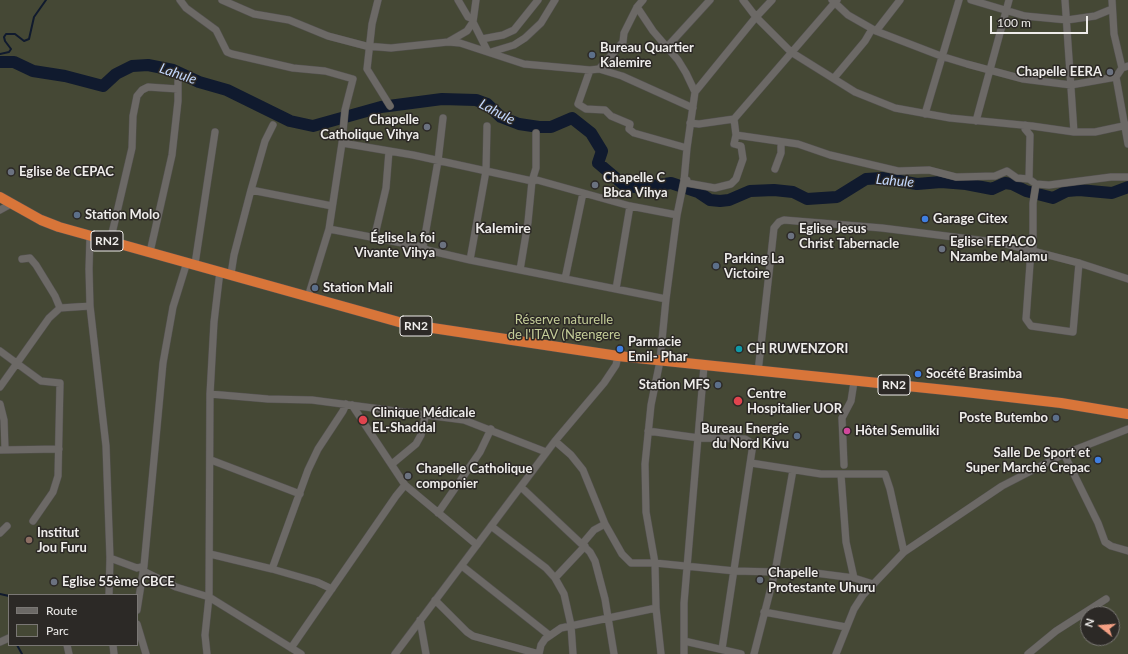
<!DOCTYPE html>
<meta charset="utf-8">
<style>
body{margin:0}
#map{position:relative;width:1128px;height:654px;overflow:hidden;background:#363330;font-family:Lato,sans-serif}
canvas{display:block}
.legend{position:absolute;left:8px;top:594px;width:130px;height:52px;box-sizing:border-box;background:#2c2926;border:1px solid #7a7774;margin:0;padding:5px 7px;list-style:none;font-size:12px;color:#eeecea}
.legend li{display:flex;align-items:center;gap:8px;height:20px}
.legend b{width:20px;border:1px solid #7a7774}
.north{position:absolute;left:1080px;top:606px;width:40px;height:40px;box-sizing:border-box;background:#2c2926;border:1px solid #7a7774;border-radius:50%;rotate:287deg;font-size:11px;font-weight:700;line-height:16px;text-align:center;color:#eeecea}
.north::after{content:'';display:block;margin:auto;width:14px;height:18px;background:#f39f83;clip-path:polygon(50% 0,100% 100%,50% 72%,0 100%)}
.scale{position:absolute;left:990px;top:16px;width:98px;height:18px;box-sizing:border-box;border:2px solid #eeecea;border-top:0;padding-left:5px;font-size:12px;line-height:14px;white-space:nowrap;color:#eeecea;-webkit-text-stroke:3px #2c2926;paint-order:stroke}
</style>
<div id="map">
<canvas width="1128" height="654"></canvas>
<ul class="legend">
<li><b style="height:5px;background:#6c6966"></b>Route</li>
<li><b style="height:11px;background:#454835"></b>Parc</li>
</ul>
<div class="north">N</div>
<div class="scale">100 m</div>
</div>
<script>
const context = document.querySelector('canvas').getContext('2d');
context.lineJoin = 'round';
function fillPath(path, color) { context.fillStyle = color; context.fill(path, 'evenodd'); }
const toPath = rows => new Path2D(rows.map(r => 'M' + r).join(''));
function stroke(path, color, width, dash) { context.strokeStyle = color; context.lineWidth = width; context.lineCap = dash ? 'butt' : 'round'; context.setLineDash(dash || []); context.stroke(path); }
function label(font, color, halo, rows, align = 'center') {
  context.font = font + ' Lato,sans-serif'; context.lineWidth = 3; context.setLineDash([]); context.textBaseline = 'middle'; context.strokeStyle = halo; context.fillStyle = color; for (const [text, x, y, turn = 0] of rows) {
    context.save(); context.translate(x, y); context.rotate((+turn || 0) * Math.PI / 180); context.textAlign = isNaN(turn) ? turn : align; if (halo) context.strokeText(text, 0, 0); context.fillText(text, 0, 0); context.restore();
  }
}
const green = toPath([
 [0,0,1128,0,1128,654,0,654],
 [9,595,137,595,137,645,9,645],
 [1088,614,1112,614,1112,638,1088,638]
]);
const stream = toPath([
 [0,54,9,52,11,49,5,41,4,37,6,34,15,34,24,41,29,39,34,17,46,0],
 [0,594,9,596],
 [17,645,22,654]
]);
const river = toPath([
 [0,62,14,62,33,71,65,76,103,86,116,74,132,66,148,65,173,70,199,82,227,90,290,121,313,126,381,107,442,99,476,100,487,104,501,117,519,124,539,127,551,127,572,118,591,133,602,151,598,163,624,185,641,188,671,183,698,192,710,200,720,201,729,200,750,191,774,190,793,192,807,199,837,197,866,179,882,178,917,184,941,182,966,184,992,189,1005,183,1012,184,1026,191,1053,198,1067,191,1079,190,1112,193,1128,187]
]);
const minor = toPath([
 [180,0,186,8,216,30,227,52,232,54,293,68,325,71,353,79,345,110,342,143],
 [222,0,254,14,289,20,328,36,366,46,391,48,448,42,460,43,524,64,590,70,599,69,622,76,693,108],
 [378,0,372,24,367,69,390,106],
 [458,0,468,17,473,19],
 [743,0,756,17,791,52,855,92,895,108,950,118,1032,126,1074,132,1095,132,1128,125],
 [832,0,848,15,876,31,941,56,967,64,1023,79,1071,85,1116,77],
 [971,0,1025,16,1067,20,1095,16,1112,9],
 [1065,0,1074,132],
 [1112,0,1114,34,1122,68],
 [637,7,653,31,678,60,686,73,695,92,687,148,684,181,677,215,666,299,660,361,651,405,645,464,646,512,655,563,656,608,661,654],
 [473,22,488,52],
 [876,31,900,0],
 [482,39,503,35,514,30,538,0],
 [448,42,467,31,473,22,476,0],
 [667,47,710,0],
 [491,52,514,45,525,38,541,23,555,0],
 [1128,66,1122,68,1116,77,1128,144],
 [599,69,623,42,624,33,637,7,643,0],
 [590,70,578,104,586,109,605,110,611,116,630,124,629,129,634,133,687,148],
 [834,78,865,41,872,29],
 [695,92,756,17,772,0],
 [925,114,959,0],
 [976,121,1009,0],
 [690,123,699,124,734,119,837,0],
 [1025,125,1025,129,1030,135,1029,179],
 [736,135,798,144,830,155,898,171,929,170,956,177,995,176,1007,171,1017,178,1029,179,1036,184,1049,185,1111,177,1128,177],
 [775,169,781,153,781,142],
 [684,179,687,180,687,183,715,188,731,184,736,179,743,159,741,146,734,144,736,135,734,119],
 [251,190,332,206],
 [0,210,11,204],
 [329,229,423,247,427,250,470,260,666,299],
 [90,236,89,269,90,306,106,446,110,558,109,595],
 [374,239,386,188,389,151],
 [110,242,132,148,133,116,137,96,142,90,148,87,178,89],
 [423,247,438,161,443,118],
 [1031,250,1026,319,1031,326,1073,332,1079,263],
 [1033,250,1033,203,1036,184],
 [150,252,172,155,178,101,178,81],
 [22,259,30,258,36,265,55,296,60,308],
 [470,260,486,171,487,126],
 [195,264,215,132],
 [520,270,528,222,532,181,536,168,536,133],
 [231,274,234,255,251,190,265,141,273,125],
 [565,279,583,193],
 [616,289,630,206],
 [308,297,329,229,342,143,413,155,532,181,537,180,630,206,677,215],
 [0,351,41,381,60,383,58,476,53,492,33,521],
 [758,372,774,228,779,222,784,220,882,228,1002,243,1079,263,1128,279],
 [0,387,49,318,60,308,90,306],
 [210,394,268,399,312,400,464,420,546,452],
 [0,404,4,420,5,449],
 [352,405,405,485,477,545],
 [648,431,699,438,745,439,753,444,722,649],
 [555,441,571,455,583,470,605,524,622,554,631,563,655,563,735,571,815,573,854,578,873,584],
 [0,450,59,449],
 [1064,454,1098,523,1105,542,1111,546,1128,551],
 [211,460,300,494],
 [751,463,821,474,885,474,890,489,904,552],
 [392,464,416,444,421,435,426,413],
 [844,465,842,418,851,401,854,382],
 [841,475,846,542,854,578],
 [521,487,590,552,595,561,605,599,614,654],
 [438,513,480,452,491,429],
 [491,526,546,568,555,578,564,594,571,625,573,654],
 [0,533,7,526],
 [583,543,594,530,605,524],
 [210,554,272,569,317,582,332,589],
 [110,558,137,568,144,566,143,571,176,587,209,597,301,654],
 [462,566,549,635],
 [272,569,308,470,318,449,343,411,346,404],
 [555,578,585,546],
 [435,600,467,632,473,636,539,654],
 [137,610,144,566,163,363,173,307,187,262],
 [764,612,846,627],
 [420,620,426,654],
 [137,624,146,654],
 [684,641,741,654],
 [0,642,9,638],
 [67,645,69,654],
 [113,645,114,654],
 [291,648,396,496,405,485],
 [207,654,205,635,209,597,210,394,214,322,220,271],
 [395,654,555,441,604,383,616,365,618,356],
 [539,654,541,645,545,639,561,628,656,608],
 [684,654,684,603,704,366],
 [754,654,775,572,793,470],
 [836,654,854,609,863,595,904,552,1002,486,1064,454,1128,429],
 [1028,654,1056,631,1106,599]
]);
const highway = toPath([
 [0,197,41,220,59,227,406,324,618,356,965,392,1061,403,1128,414]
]);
const markers = [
 [592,55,4,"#5c6f8a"],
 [1110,72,4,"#6b7280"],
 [427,127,4,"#6b7280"],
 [11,172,4,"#6b7280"],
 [595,185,4,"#6b7280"],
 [77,215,4,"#5c6f8a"],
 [925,219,4,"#3f7fe0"],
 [791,236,4,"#6b7280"],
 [443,245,4,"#6b7280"],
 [942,249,4,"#6b7280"],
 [716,266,4,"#5c6f8a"],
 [315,288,4,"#5c6f8a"],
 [620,349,4,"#3f7fe0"],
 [739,349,4,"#0f9aa8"],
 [918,374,4,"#3f7fe0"],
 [718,385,4,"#5c6f8a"],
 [738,401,5,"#e0444e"],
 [1056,418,4,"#5c6f8a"],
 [363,420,5,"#e0444e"],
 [847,431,4,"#d1479c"],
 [797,436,4,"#5c6f8a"],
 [1098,460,4,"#3f7fe0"],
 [408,476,4,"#6b7280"],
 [29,540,4,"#8d6e63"],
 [760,580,4,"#6b7280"],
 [54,582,4,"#6b7280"]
];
const shields = [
 [107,241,32],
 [416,326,32],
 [894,385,32]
];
const shieldNames = [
 ["RN2",107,241],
 ["RN2",416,326],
 ["RN2",894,385]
];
const poiNames = [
 ["Bureau Quartier",600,48],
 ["Kalemire",600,63],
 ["Chapelle EERA",1102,72,"right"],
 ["Chapelle",419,120,"right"],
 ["Catholique Vihya",419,135,"right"],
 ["Eglise 8e CEPAC",19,172],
 ["Chapelle C",603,178],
 ["Bbca Vihya",603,193],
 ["Station Molo",85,215],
 ["Garage Citex",933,219],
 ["Eglise Jesus",799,229],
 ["Christ Tabernacle",799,244],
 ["Église la foi",435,238,"right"],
 ["Vivante Vihya",435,253,"right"],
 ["Eglise FEPACO",950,242],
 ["Nzambe Malamu",950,257],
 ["Parking La",724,259],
 ["Victoire",724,274],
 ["Station Mali",323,288],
 ["Parmacie",628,342],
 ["Emil- Phar",628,357],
 ["CH RUWENZORI",747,349],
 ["Socété Brasimba",926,374],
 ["Station MFS",710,385,"right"],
 ["Centre",747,394],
 ["Hospitalier UOR",747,409],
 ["Clinique Médicale",372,413],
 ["EL-Shaddal",372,428],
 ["Poste Butembo",1048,418,"right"],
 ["Bureau Energie",789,429,"right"],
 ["du Nord Kivu",789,444,"right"],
 ["Hôtel Semuliki",855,431],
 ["Salle De Sport et",1090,453,"right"],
 ["Super Marché Crepac",1090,468,"right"],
 ["Chapelle Catholique",416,469],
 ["componier",416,484],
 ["Institut",37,533],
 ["Jou Furu",37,548],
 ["Chapelle",768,573],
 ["Protestante Uhuru",768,588],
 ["Eglise 55ème CBCE",62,582]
];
const parkNames = [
 ["Réserve naturelle",564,320],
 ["de l'ITAV (Ngengere",564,335]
];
const waterNames = [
 ["Lahule",178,74,19],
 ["Lahule",497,112,28],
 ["Lahule",895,181,5]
];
const neighbourhoodNames = [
 ["Kalemire",503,228]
];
fillPath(green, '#454835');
stroke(stream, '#101a2e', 2);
stroke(river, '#101a2e', 12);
stroke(minor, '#53514f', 8);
stroke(highway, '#53514f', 11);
stroke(minor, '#6c6966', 7);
stroke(highway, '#d87539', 10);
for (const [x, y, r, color] of markers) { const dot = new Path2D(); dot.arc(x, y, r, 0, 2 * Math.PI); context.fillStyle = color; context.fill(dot); stroke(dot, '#2c2926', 1.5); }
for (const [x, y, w] of shields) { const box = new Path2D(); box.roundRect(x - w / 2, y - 10, w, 20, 3); context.fillStyle = '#2c2926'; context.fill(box); stroke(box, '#eeecea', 1); }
label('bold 12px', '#eeecea', null, shieldNames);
label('bold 13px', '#eeecea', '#2c2926', poiNames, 'left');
label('13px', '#c4cd98', '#2c2926', parkNames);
label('italic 14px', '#c3d8fd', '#2c2926', waterNames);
label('bold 14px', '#eeecea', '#2c2926', neighbourhoodNames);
</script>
